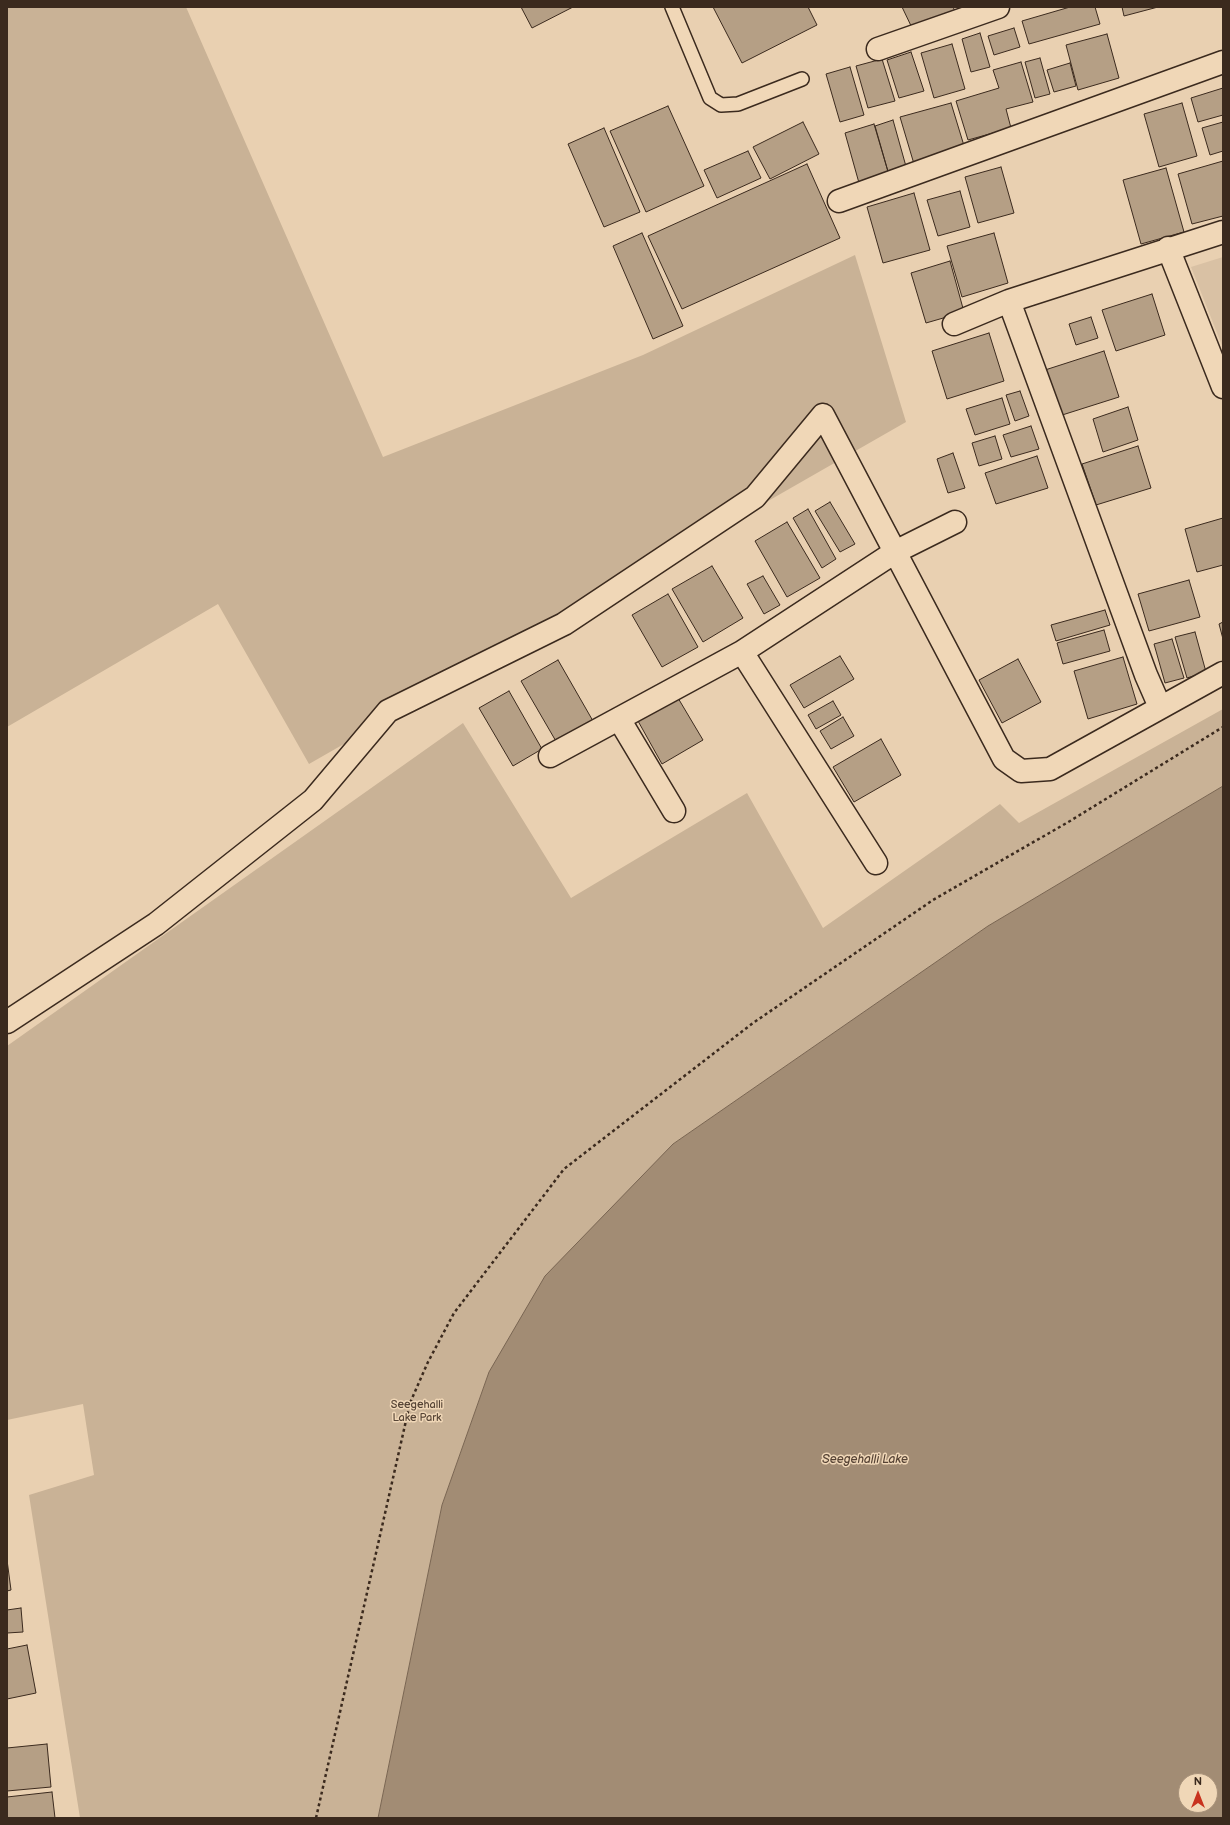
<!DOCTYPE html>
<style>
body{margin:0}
#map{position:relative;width:1230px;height:1825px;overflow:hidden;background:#e9d0b1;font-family:"Balsamiq Sans",sans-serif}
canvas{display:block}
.frame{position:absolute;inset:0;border:8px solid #3b2a1e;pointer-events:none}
.north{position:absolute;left:1178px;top:1773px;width:40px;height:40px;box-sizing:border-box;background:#f0d7b7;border:1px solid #a8927a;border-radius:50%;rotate:0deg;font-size:11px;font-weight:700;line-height:16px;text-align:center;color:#3b2a1e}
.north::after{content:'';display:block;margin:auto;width:14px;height:18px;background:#c8321e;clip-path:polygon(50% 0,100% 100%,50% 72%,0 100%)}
</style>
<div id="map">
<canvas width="1230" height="1825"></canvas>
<div class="frame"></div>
<div class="north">N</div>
</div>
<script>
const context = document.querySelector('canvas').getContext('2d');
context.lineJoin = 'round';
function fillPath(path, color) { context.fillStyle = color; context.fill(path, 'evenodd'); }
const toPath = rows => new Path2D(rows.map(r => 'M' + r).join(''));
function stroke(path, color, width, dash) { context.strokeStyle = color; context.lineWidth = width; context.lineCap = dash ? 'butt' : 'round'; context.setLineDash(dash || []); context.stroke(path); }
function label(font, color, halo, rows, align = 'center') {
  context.font = font + ' "Balsamiq Sans",sans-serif'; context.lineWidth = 3; context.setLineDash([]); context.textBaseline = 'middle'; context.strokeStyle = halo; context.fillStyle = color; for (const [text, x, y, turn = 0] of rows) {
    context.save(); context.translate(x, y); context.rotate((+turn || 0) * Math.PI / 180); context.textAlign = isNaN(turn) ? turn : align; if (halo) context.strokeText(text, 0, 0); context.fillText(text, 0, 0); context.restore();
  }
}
const built = toPath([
 [1223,257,1223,348,1191,267]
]);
const green = toPath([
 [7,7,186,7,383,457,643,355,855,255,906,422,309,764,218,604,7,727],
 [1223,709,1223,786,988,926,673,1144,489,1372,442,1505,378,1818,80,1818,29,1495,94,1475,83,1404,7,1420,7,1046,463,723,571,898,747,793,823,928,1000,804,1019,823]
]);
const water = toPath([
 [1223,786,1223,1818,378,1818,442,1505,489,1372,545,1276,673,1144,988,926,1223,786],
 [1186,1781,1210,1781,1210,1805,1186,1805,1186,1781]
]);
const building = toPath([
 [521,7,573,7,532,28,521,7],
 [713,7,808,7,817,25,742,63,713,7],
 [902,7,953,7,956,13,914,32,902,7],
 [1070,7,1095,7,1100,24,1029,44,1022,21,1070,7],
 [1122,7,1158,7,1124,16,1122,7],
 [1014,28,1020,47,994,55,988,36,1014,28],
 [980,33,990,67,971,72,962,39,980,33],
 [1107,34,1119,78,1078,90,1066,45,1107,34],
 [952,44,965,89,934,98,921,53,952,44],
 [911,52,924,91,899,98,887,60,911,52],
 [1040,58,1050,94,1035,98,1025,62,1040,58],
 [882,59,895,101,868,108,856,66,882,59],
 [1021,62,1033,102,1006,109,1011,128,968,140,956,101,999,88,993,70,1021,62],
 [1070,63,1076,86,1054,92,1047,70,1070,63],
 [850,67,864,115,840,122,826,74,850,67],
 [1223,88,1223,115,1198,122,1191,98,1223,88],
 [951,103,965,149,914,164,900,117,951,103],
 [1182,103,1197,156,1159,167,1144,114,1182,103],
 [668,106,704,186,646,212,610,131,668,106],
 [893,120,907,170,889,175,875,126,893,120],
 [803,122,819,154,770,179,753,147,803,122],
 [1223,122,1223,151,1210,155,1202,128,1223,122],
 [874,124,889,175,859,183,845,133,874,124],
 [604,128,640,212,604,227,568,144,604,128],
 [748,151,761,178,717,198,704,170,748,151],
 [1223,161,1223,216,1192,224,1178,174,1223,161],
 [807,164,840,238,682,309,648,236,807,164],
 [1001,167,1014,213,978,223,965,177,1001,167],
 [1166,168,1184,232,1141,244,1123,180,1166,168],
 [960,191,970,227,938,236,927,200,960,191],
 [914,193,930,250,883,263,867,207,914,193],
 [642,233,683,326,653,339,613,246,642,233],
 [994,233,1008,283,962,297,947,246,994,233],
 [950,261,964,312,926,323,911,273,950,261],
 [1152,294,1165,335,1116,351,1102,310,1152,294],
 [1091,317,1098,338,1076,345,1069,324,1091,317],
 [989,333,1004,381,947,399,932,351,989,333],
 [1104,351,1119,397,1059,416,1045,370,1104,351],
 [1020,391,1029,416,1015,421,1006,395,1020,391],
 [1002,398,1010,424,975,435,966,409,1002,398],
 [1128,407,1138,440,1103,452,1093,419,1128,407],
 [1031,426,1039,449,1011,457,1003,435,1031,426],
 [995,436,1002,459,979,466,972,443,995,436],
 [1138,446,1151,488,1096,505,1082,464,1138,446],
 [953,453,965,488,948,493,937,459,953,453],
 [1037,456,1048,488,996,504,985,473,1037,456],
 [830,502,855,544,840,552,815,511,830,502],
 [808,509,836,559,822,568,793,518,808,509],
 [1223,518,1223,565,1197,572,1185,529,1223,518],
 [787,522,820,578,787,597,755,541,787,522],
 [712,566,743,618,703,642,672,589,712,566],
 [763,576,780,605,764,614,747,584,763,576],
 [1189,580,1200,617,1149,631,1138,594,1189,580],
 [668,594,698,647,662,667,632,615,668,594],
 [1105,610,1110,625,1056,641,1051,625,1105,610],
 [1223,622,1223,639,1219,624,1223,622],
 [1104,630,1110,651,1063,664,1057,643,1104,630],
 [1195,632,1206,672,1187,678,1175,637,1195,632],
 [1172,639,1184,678,1165,683,1154,644,1172,639],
 [840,656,854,679,804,708,790,685,840,656],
 [1123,657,1137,704,1088,719,1074,671,1123,657],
 [1018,659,1041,702,1002,723,979,680,1018,659],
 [558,660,593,721,557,743,521,681,558,660],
 [509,691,542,749,513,766,479,708,509,691],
 [678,698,703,740,662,764,638,721,678,698],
 [833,701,841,715,816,729,808,715,833,701],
 [843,717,854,736,831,749,820,731,843,717],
 [881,739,901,775,854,802,833,767,881,739],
 [7,1560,11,1590,7,1591,7,1560],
 [21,1608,23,1632,7,1633,7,1610,21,1608],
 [27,1645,36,1693,7,1699,7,1649,27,1645],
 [47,1744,51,1787,7,1791,7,1748,47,1744],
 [52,1792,55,1818,7,1818,7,1797,52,1792]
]);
const path = toPath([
 [316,1818,410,1403,428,1362,454,1313,564,1169,753,1023,933,900,1070,821,1223,727]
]);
const service = toPath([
 [672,7,710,98,721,105,738,104,802,79]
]);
const minor = toPath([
 [878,49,998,7],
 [839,201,1223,62],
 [1168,248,1223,387],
 [1009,301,1146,675,1160,707],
 [954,324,1009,301,1223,232],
 [742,652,876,863],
 [619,719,674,811],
 [550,756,742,652,895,552,955,522],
 [7,1022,156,924,313,800,388,711,564,624,755,497,823,415,1004,759,1021,771,1050,769,1223,673]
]);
const parkNames = [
 ["Seegehalli",417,1405],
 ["Lake Park",417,1418]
];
const waterNames = [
 ["Seegehalli Lake",865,1460]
];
fillPath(built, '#d9c1a4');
fillPath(green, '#c9b296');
fillPath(water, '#a28c74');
stroke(water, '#796552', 1);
fillPath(building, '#b59f85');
stroke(building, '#3b2a1e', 1);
stroke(service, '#3b2a1e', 16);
stroke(minor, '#3b2a1e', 25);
stroke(path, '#3b2a1e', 2.5, [3, 3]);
stroke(service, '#f0d7b7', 13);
stroke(minor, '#f0d7b7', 22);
label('11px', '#574536', '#f0d7b7', parkNames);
label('italic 12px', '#554234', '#f0d7b7', waterNames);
</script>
